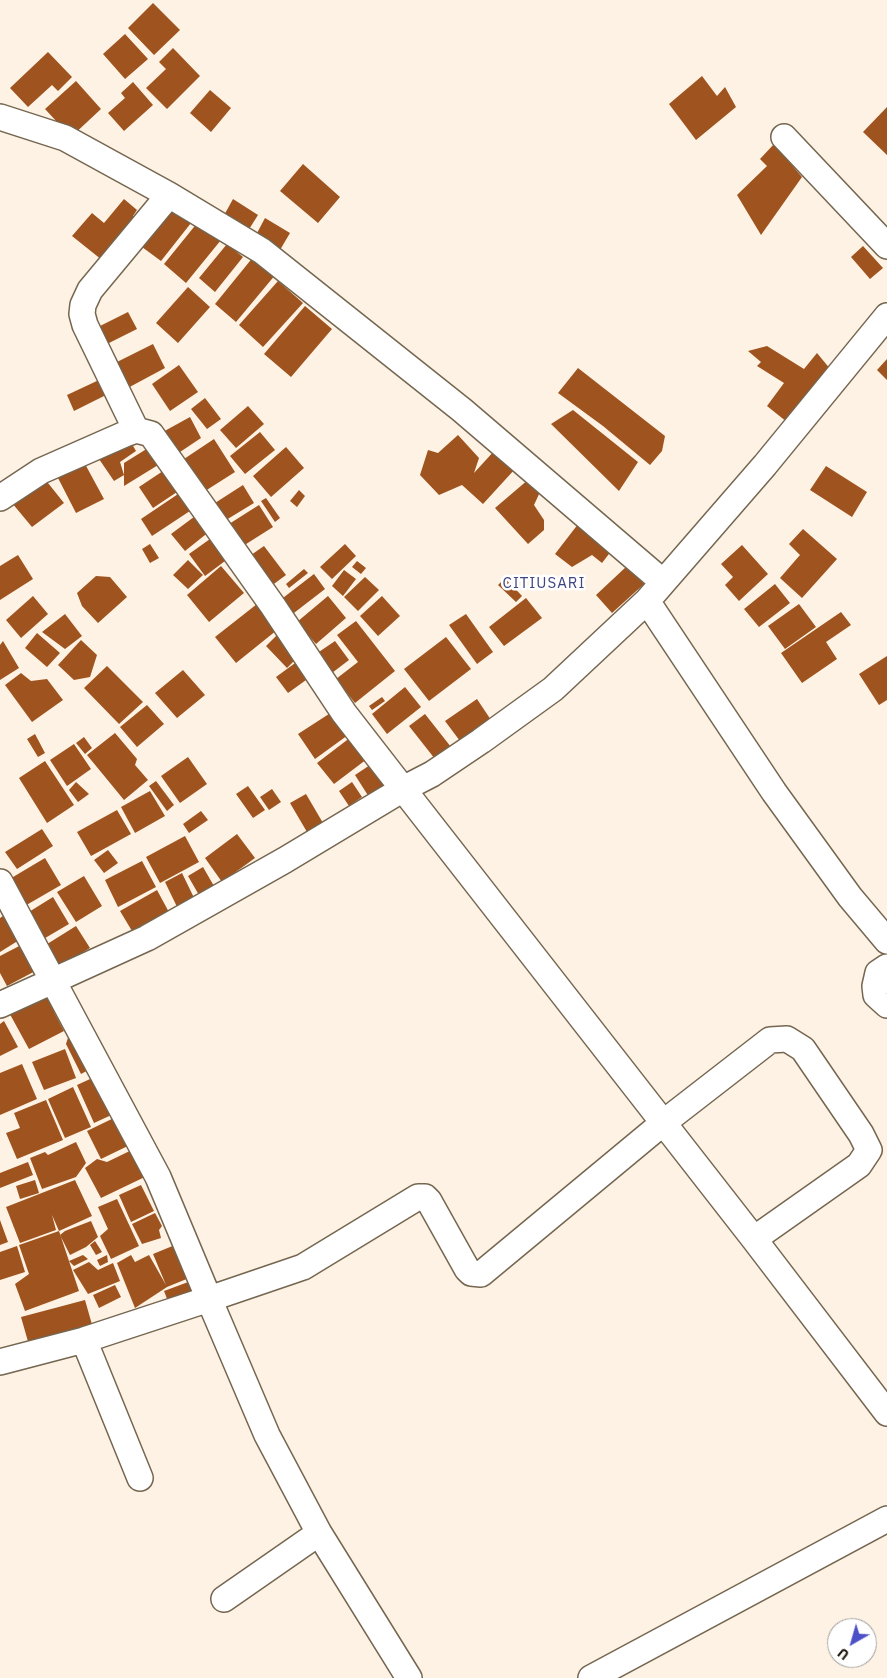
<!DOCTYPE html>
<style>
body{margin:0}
#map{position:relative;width:887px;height:1678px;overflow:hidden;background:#fdf2e3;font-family:"IBM Plex Sans",sans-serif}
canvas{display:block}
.north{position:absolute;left:827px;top:1618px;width:50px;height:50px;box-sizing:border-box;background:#fff;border:1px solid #a19f9c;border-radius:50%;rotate:218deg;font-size:14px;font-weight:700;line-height:20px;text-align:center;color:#150f07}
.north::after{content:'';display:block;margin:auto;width:18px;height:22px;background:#4d51c7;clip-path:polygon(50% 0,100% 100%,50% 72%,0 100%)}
</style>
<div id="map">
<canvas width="887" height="1678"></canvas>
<div class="north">U</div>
</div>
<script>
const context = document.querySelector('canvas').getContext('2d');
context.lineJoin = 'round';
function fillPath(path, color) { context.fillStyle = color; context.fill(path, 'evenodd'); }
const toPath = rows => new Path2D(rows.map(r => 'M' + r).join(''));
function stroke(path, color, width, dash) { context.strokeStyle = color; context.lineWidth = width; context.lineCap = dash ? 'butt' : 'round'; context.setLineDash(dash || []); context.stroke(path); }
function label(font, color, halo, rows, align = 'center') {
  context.font = font + ' "IBM Plex Sans",sans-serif'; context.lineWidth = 5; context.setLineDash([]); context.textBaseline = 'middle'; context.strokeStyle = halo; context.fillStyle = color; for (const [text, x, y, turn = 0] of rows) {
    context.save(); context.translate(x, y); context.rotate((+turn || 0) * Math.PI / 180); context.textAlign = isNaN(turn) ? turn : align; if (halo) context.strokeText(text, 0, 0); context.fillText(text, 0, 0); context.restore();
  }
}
const building = toPath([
 [153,3,180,30,154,55,128,28],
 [125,34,148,59,125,79,103,54],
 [173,48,200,76,167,109,146,88,166,69,159,62],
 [48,52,72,77,58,91,52,85,28,107,10,88],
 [702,76,717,96,725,87,736,107,696,140,669,104],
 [76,81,101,109,71,137,45,109],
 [133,82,153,105,124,131,108,113,125,98,121,93],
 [210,90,231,108,211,132,190,113],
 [887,107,887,155,863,132],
 [774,144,802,177,761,235,737,195,767,166,760,159],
 [303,164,340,197,318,223,280,191],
 [124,199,137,210,133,216,141,222,107,264,72,236,92,213,104,223],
 [233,199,258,215,246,234,222,219],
 [172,208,191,223,161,261,142,247],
 [265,218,290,233,280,250,256,235],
 [198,222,221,240,186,283,164,264],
 [227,244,243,257,215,292,199,278],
 [863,246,883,268,870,279,851,257],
 [254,256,276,274,236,322,215,304],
 [278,281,303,303,263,347,239,325],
 [188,287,210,307,178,343,156,323],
 [305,306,332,329,291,377,264,354],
 [128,312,137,329,101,347,92,330],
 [153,344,165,368,124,390,111,365],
 [767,346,804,369,817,353,831,370,787,422,767,406,784,383,757,366,761,362,748,351],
 [887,359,887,380,877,370],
 [179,365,198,392,170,411,152,384],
 [578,368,665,436,662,451,650,465,603,426,558,393],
 [99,380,106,395,74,411,67,395],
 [205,398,221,419,207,429,191,409],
 [248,406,264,424,236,448,220,430],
 [573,410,638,462,619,491,551,424],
 [190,417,201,438,177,454,161,433],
 [260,432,275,450,245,474,230,456],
 [458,435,479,458,474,473,495,450,515,469,483,504,462,485,439,495,420,475,428,450,438,453],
 [129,439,136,451,120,462,124,475,114,481,99,459],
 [214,439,235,472,202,493,181,461],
 [153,445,163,462,124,486,124,463],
 [286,447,304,468,271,497,253,476],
 [85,464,104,499,76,513,58,478],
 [826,466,867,492,852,517,810,490],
 [163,471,177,492,153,508,139,487],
 [44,478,64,503,32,527,12,503],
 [529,479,540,492,534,505,544,520,544,530,528,544,495,508],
 [243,485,254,503,226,520,215,503],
 [187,488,199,505,152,536,141,519],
 [299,490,305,496,297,507,290,501],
 [266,498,280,518,275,522,261,501],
 [259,505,273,527,243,546,229,524],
 [202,511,215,527,185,551,171,534],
 [582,519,615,546,602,563,592,555,572,567,555,554],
 [803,529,837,559,802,598,780,578,800,555,789,544],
 [217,534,233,555,205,576,189,554],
 [150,544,159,558,150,563,142,549],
 [345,544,356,556,332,579,320,567],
 [742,545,768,574,739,601,725,585,733,577,721,564],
 [264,546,286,575,263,592,241,562],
 [18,555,33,579,0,600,0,566],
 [188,560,203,575,188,589,173,575],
 [357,561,366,568,361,574,352,567],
 [221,566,244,593,209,622,187,595],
 [627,566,644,584,612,613,596,595],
 [304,569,308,573,289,588,286,584],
 [344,570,356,579,343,596,332,586],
 [314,574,325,589,290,616,279,601],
 [96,576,110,577,127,597,98,623,82,606,77,593],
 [365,577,379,590,358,611,344,597],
 [505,578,522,596,516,602,498,585],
 [775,584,790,603,759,627,744,609],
 [33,596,48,614,21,638,6,620],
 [328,596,346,618,316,644,297,622],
 [382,596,400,616,378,636,360,616],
 [526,598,542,618,504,646,489,627],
 [257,604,277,630,236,663,215,637],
 [799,604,816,627,785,649,768,626],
 [841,612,851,625,826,642,837,659,802,683,781,653],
 [65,614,82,636,65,649,42,632],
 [466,614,493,652,477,664,449,625],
 [356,621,395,671,355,703,336,679,358,662,337,635],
 [281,631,303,652,287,668,266,646],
 [37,633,60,653,47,667,25,648],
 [446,637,471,669,429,701,404,669],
 [81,640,97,655,90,677,74,680,58,665],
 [3,641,19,668,0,680,0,645],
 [335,641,349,660,328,676,313,656],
 [887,656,887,700,879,705,859,674],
 [302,658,313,675,288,693,276,677],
 [107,666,143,702,119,724,84,688],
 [183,670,205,695,177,718,155,693],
 [21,673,31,681,47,679,63,700,32,722,5,685],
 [405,687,421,707,387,734,372,714],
 [382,697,385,701,372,710,369,706],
 [477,699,491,720,460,741,445,721],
 [147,705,164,724,137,747,120,727],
 [332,712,348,735,315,759,298,734],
 [425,714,451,747,435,759,409,726],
 [115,733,137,759,135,765,148,780,124,800,87,755],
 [35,734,45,753,38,757,27,739],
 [84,737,92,748,85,754,76,743],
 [351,737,367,759,334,784,317,763],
 [74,744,91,769,67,786,50,760],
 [188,757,207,784,180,803,161,776],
 [45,761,74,805,47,823,19,778],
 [376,761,391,782,369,797,355,775],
 [156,781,174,805,167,811,149,786],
 [76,782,89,794,78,802,69,790],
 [352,782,362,797,349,806,339,791],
 [248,786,265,810,253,818,236,794],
 [272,789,281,802,269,810,260,797],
 [150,791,165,816,135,833,121,807],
 [306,794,323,823,307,832,290,803],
 [117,810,131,834,91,856,77,832],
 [201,811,208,820,189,833,183,824],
 [42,829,53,846,17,869,5,852],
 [237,834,255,858,222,882,205,858],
 [185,836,199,862,160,883,146,857],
 [108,850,118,863,104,873,94,860],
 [45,858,61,885,23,907,8,880],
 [142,861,156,887,118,907,105,880],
 [203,867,218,893,203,902,188,876],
 [182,873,197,904,180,913,165,882],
 [84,876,102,906,76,922,57,892],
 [157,890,171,916,135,936,120,911],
 [53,897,69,924,40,941,24,915],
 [9,912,24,937,0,952,0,918],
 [76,926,90,948,58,968,44,946],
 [27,942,41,968,7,986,0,973,0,956],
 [51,984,63,1007,54,1012,64,1031,29,1049,6,1007],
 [4,1021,18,1047,0,1056,0,1024],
 [72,1025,94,1067,81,1074,66,1044],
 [65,1049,76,1078,44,1090,32,1062],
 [22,1064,37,1099,0,1115,0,1073],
 [101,1074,118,1112,94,1123,77,1085],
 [73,1087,91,1127,65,1138,48,1099],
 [46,1100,63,1140,17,1159,6,1133,20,1128,14,1113],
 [120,1115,134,1143,101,1159,87,1131],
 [76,1142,86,1163,76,1177,42,1189,30,1158,45,1152,48,1155],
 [138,1147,151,1174,101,1198,85,1168,97,1159,107,1162],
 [28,1162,33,1175,0,1188,0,1173],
 [35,1180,39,1193,20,1199,16,1186],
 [75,1180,92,1216,59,1231,52,1215,56,1230,20,1243,6,1207],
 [141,1185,154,1211,131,1222,119,1195],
 [117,1199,139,1246,111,1259,100,1236,108,1229,98,1207],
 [155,1213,162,1226,159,1230,161,1238,142,1244,132,1224],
 [0,1220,8,1242,0,1245],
 [91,1221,98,1237,86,1247,70,1255,60,1235,65,1231],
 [59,1231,79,1291,25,1311,15,1284,29,1274,19,1245],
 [95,1241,102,1252,96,1255,90,1245],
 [175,1245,189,1278,167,1287,135,1308,117,1263,131,1255,135,1262,149,1255,166,1285,153,1254],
 [17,1246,25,1272,0,1280,0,1252],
 [83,1255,88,1259,74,1266,69,1261],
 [107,1255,108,1262,100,1266,97,1260],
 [89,1262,98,1270,113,1263,120,1281,88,1294,73,1270],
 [191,1281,198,1298,171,1309,164,1291],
 [115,1285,121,1297,99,1308,93,1295],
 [85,1300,93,1328,29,1345,21,1317]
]);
const street = toPath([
 [0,117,65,138,169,195,262,251,462,410,663,582],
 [784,137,887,246],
 [887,316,765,465,647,601,553,689,481,741,432,774,403,789,754,1239,887,1413],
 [136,430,85,325,82,314,83,305,90,290,169,195],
 [0,498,41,471,125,434,136,430,151,434,273,606,344,713,403,789,285,860,147,938,0,1005],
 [647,601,774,792,850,897,887,941],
 [0,882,158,1177,209,1299,303,1267,418,1197,425,1197,429,1201,467,1269,471,1273,481,1274,663,1123,770,1040,787,1039,803,1049,861,1134,869,1150,859,1165,754,1239],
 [887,967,878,973,875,986,876,995,887,1005],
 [84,1340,140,1478],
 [0,1362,84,1340,209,1299,267,1435,319,1533,409,1678],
 [224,1599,319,1533],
 [591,1678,887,1519]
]);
const quarterNames = [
 ["CITIUSARI",544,584]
];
fillPath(building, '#9f531e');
stroke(street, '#756650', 28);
stroke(street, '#fff', 25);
context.letterSpacing = '1px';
label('15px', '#3e4581', '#fff', quarterNames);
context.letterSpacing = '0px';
</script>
